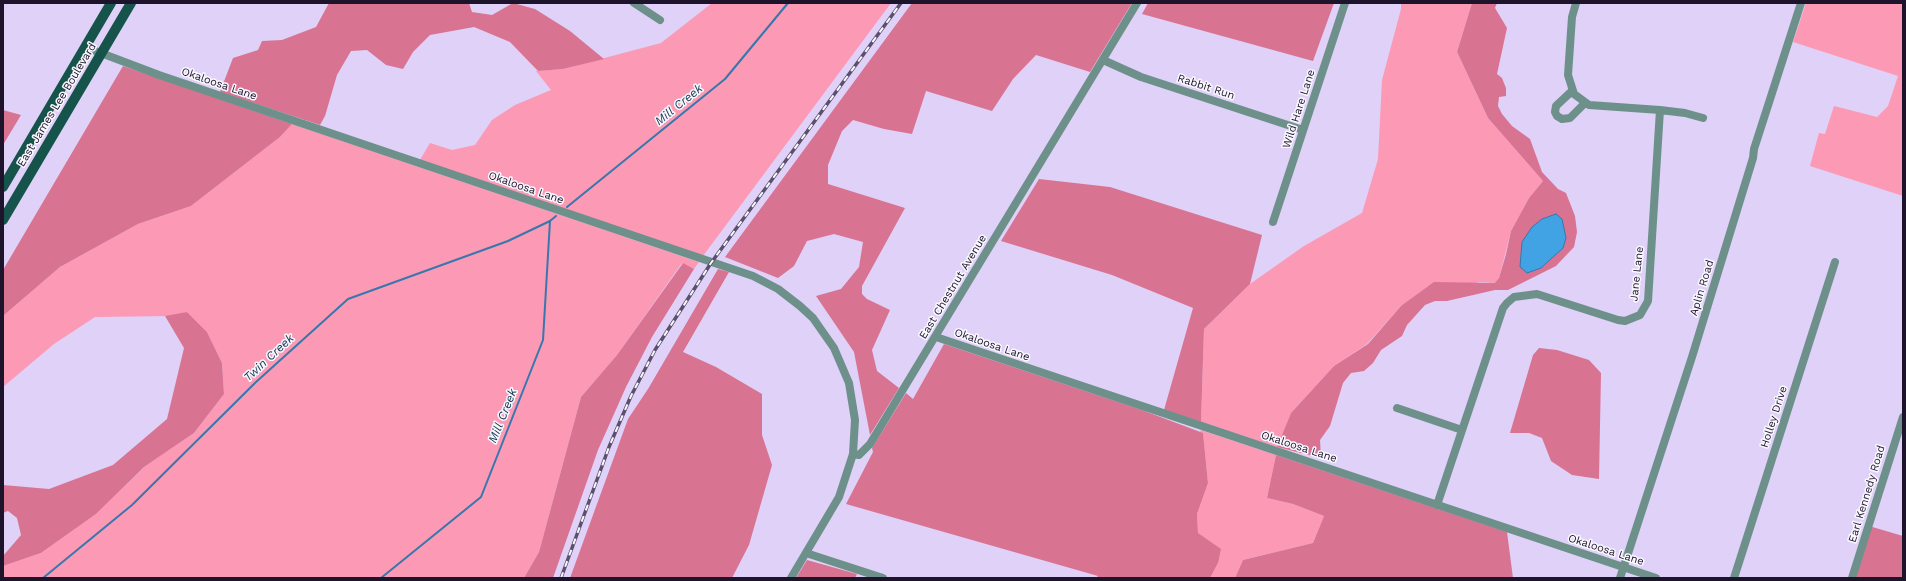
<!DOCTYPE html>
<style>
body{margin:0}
#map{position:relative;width:1906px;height:581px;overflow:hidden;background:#dfd1f8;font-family:"Work Sans",sans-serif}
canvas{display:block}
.frame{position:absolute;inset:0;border:4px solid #1d142b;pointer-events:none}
</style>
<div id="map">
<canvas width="1906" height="581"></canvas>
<div class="frame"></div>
</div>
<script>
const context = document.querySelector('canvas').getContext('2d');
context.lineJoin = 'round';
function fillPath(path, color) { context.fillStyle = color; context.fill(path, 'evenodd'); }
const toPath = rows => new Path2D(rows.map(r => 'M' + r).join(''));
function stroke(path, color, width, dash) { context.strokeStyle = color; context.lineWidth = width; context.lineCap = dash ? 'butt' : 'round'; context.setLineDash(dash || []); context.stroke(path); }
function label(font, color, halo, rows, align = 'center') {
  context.font = font + ' "Work Sans",sans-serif'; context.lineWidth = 3; context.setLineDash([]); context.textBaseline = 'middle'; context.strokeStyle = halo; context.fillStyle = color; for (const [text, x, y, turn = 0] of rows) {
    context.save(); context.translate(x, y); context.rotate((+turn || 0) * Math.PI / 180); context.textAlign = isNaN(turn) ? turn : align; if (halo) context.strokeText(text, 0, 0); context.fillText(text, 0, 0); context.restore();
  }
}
const green = toPath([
 [712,3,891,3,703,256,420,160,430,143,452,150,475,145,492,120,515,105,551,90,536,71,563,69,661,43],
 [1401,3,1472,3,1457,52,1488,118,1543,181,1529,198,1511,231,1499,278,1496,283,1479,282,1401,306,1367,344,1334,366,1291,413,1277,447,1201,422,1204,329,1250,284,1304,246,1362,213,1378,159,1382,80,1401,9],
 [1806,3,1903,3,1903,196,1810,166,1819,133,1825,134,1834,106,1877,117,1888,106,1898,76,1793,42],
 [292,124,699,262,694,269,682,263,617,355,581,397,539,552,524,578,3,578,3,566,41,553,96,514,144,467,194,433,224,394,222,363,207,332,187,312,173,316,95,317,54,344,3,387,3,316,60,267,138,224,191,206,280,137],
 [1201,430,1276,455,1267,498,1293,504,1324,516,1313,543,1243,560,1235,578,1210,578,1218,563,1198,533,1197,514,1208,483,1203,434,1200,432]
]);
const forest = toPath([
 [329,3,469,3,472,12,492,15,513,3,535,9,570,31,604,59,563,69,538,71,510,42,474,27,430,35,413,52,403,69,386,65,367,50,351,51,337,75,325,116,320,125,220,92,233,58,258,50,262,41,282,40,316,27],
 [912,3,1132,3,1090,72,1036,55,1013,79,992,111,926,91,912,134,884,129,853,120,842,131,828,165,828,184,905,208,862,286,862,294,867,299,890,310,872,350,877,371,899,388,870,435,854,352,816,296,841,289,859,267,863,242,834,234,807,241,794,266,778,278,725,257],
 [1148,3,1334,3,1313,61,1142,14],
 [1472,3,1497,3,1495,8,1507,28,1497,74,1502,78,1506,88,1506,96,1499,97,1498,106,1502,114,1512,126,1530,139,1542,172,1558,189,1566,193,1575,216,1577,232,1574,247,1556,266,1508,290,1495,290,1447,301,1435,301,1425,305,1407,325,1402,336,1381,350,1373,363,1364,371,1351,373,1343,383,1330,426,1320,440,1321,458,1277,447,1291,413,1334,366,1368,344,1401,306,1434,282,1495,283,1499,278,1506,254,1511,231,1529,198,1543,181,1488,118,1457,52],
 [123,66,292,124,280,137,191,206,138,224,60,267,3,316,3,270],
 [3,110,21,115,3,145],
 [1039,179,1110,187,1262,235,1250,284,1204,329,1201,422,1164,410,1193,308,1112,275,1001,241],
 [683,263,694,269,652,337,626,387,598,450,553,578,524,578,539,552,581,397,617,355],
 [718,269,729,272,683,352,716,367,762,394,762,435,772,465,749,545,732,578,570,578,628,419,648,389],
 [187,312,207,332,222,363,224,394,194,433,144,467,96,514,41,553,3,566,3,556,21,535,17,518,8,511,3,513,3,485,49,489,113,465,167,419,184,348,165,316],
 [944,344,1142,410,1203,433,1208,483,1197,514,1198,533,1221,549,1218,563,1210,578,1096,578,1098,576,846,504,873,452,872,448,906,393,913,399],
 [1539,348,1557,350,1589,360,1601,373,1599,479,1572,475,1551,461,1542,438,1529,433,1510,433,1533,355],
 [1276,455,1507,532,1513,578,1235,578,1243,560,1313,543,1324,516,1293,504,1267,498],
 [1869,526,1903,536,1903,578,1854,578],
 [807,560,857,574,855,578,796,578]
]);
const water = toPath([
 [1556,214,1562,219,1566,238,1563,248,1541,268,1527,273,1520,267,1522,242,1532,227,1542,219,1556,214]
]);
const stream = toPath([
 [567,207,725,79,788,3],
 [43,578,132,505,256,382,348,299,508,241,550,221,556,216],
 [381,578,481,497,543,340,550,221]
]);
const minor = toPath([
 [634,3,660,20],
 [85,47,159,75,753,276,778,289,800,306,813,318,834,348,849,383,855,420,853,454,839,497,791,578],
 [1103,60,1141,77,1303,130],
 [1572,91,1556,106,1555,112,1557,116,1562,119,1570,118,1585,103],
 [1660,110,1685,113,1703,118],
 [1273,222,1345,3],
 [936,337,1656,578],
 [1397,408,1462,430],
 [853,454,859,455,870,444,1137,3],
 [1437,505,1503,308,1507,303,1514,297,1537,294,1618,320,1625,321,1640,315,1648,301,1660,110,1589,105,1574,94,1568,75,1572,17,1576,3],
 [806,553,883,578],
 [1620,578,1692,357,1753,158,1754,149,1801,3],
 [1734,578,1835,262],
 [1852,578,1903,417]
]);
const major = toPath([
 [3,187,111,3],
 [3,220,131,3]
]);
const rail = toPath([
 [561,578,609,447,631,396,655,350,711,263,901,3]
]);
const streetNames = [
 ["Okaloosa Lane",219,84,19],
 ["Rabbit Run",1206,87,18],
 ["East James Lee Boulevard",57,105,-59],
 ["Wild Hare Lane",1299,109,-72],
 ["Okaloosa Lane",526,188,19],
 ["Jane Lane",1637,274,-84],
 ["East Chestnut Avenue",953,287,-59],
 ["Aplin Road",1702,288,-73],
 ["Okaloosa Lane",992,345,19],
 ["Holley Drive",1774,417,-72],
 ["Okaloosa Lane",1299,447,18],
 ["Earl Kennedy Road",1867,494,-73],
 ["Okaloosa Lane",1606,550,18]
];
const waterNames = [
 ["Mill Creek",679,105,-39],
 ["Twin Creek",269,358,-43],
 ["Mill Creek",503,416,-68]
];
fillPath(green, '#fc99b5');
fillPath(forest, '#d97392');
fillPath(water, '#41a3e4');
stroke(water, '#3678ac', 1);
stroke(stream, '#3678ac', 2);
stroke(minor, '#6d918a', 8);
stroke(major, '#16534a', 10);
stroke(rail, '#5a506c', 3.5);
stroke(rail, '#faf8ff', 2, [6]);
label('11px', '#1d142b', '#faf8ff', streetNames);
label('italic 12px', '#113954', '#faf8ff', waterNames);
</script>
